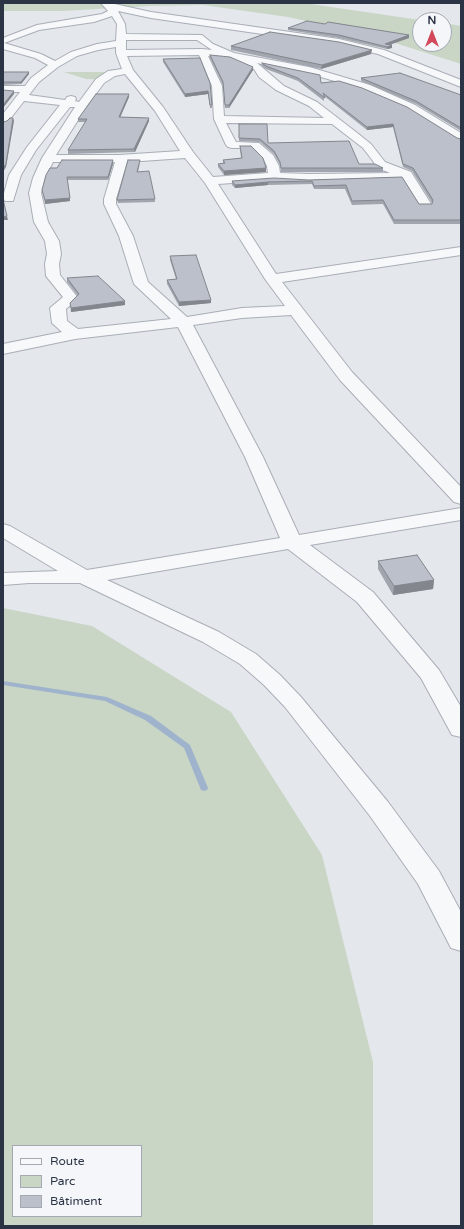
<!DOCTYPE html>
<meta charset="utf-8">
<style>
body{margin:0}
#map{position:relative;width:464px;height:1229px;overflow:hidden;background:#e4e7ec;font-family:"Varela Round",sans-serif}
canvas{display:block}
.frame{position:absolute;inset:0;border:4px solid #2b3445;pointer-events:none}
.legend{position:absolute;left:12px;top:1145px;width:130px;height:72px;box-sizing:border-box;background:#f4f6f9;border:1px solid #a4a8b1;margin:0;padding:5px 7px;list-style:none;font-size:12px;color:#2b3445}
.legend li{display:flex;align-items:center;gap:8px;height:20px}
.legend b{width:20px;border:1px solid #a4a8b1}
.north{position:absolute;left:412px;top:12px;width:40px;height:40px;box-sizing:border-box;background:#f4f6f9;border:1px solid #a4a8b1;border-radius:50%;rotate:0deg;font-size:11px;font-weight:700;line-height:16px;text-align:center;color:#2b3445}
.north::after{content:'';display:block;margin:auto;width:14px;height:18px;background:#d1495b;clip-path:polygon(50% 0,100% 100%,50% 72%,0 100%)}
</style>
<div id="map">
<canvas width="464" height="1229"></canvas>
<div class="frame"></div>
<ul class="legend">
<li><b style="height:5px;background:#f7f8fa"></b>Route</li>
<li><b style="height:11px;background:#c9d6c5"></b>Parc</li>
<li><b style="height:11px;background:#bbc0ca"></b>Bâtiment</li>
</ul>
<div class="north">N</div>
</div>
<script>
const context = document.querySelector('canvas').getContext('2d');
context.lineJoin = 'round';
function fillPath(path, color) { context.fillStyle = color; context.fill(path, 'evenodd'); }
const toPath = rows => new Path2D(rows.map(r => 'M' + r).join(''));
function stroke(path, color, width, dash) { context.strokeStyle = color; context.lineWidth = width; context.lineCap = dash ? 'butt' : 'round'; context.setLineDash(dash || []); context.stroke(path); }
const green = toPath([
 [3,3,304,3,420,20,420,44,444,44,444,23,461,26,461,64,373,36,288,17,203,5,148,6,63,11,3,11],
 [64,72,107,72,111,80,86,79],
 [3,608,92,626,231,712,322,855,373,1062,373,1226,3,1226],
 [13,1146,141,1146,141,1216,13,1216]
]);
const stream = toPath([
 [3,681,107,697,151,716,190,745,208,788,207,790,204,791,201,790,184,748,145,720,105,701,3,685,3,681]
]);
const street = toPath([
 [101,3,110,3,151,12,339,39,384,50,461,80,461,87,378,54,339,45,151,18,118,11,125,24,126,34,202,35,213,44,234,53,309,67,370,85,415,105,461,133,461,141,457,140,407,109,362,89,307,73,257,63,284,86,317,102,356,132,371,144,385,162,411,172,431,204,430,207,420,207,403,179,309,182,274,180,218,184,276,274,461,247,461,255,282,282,352,372,461,487,461,504,454,502,340,380,291,315,242,318,193,325,263,457,299,535,461,508,461,520,310,545,373,592,439,670,461,707,461,737,452,735,421,678,357,602,288,549,107,580,219,632,256,654,280,675,301,697,388,802,439,871,461,912,461,951,451,948,418,884,370,816,285,707,264,685,240,664,203,642,80,583,29,583,3,585,3,573,58,571,3,538,3,524,10,526,87,570,280,538,245,457,178,327,75,339,3,354,3,344,62,332,52,323,50,308,63,297,46,276,45,264,47,254,45,241,34,222,29,193,33,178,42,158,75,107,70,107,36,150,21,175,13,201,5,201,3,197,9,175,27,147,60,105,24,101,7,123,3,124,3,114,20,92,3,92,3,86,25,86,31,78,48,65,35,58,3,49,3,38,37,25,102,14,108,11,101,3],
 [112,16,117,24,116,41,97,44,71,52,55,61,41,54,4,43,39,30,94,22,112,16],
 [126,40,197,40,212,50,202,49,126,50,126,40],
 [116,47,116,53,122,69,108,71,96,79,79,102,75,101,76,99,75,97,71,96,67,97,65,100,29,95,39,82,58,67,77,56,98,50,116,47],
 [199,55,212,86,214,119,226,145,228,147,232,148,252,148,264,160,267,166,268,173,213,177,193,152,163,107,133,70,127,56,199,55],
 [208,56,230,58,254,69,259,77,276,90,309,106,324,118,224,116,222,86,208,56],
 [125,74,155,111,180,151,119,155,56,155,87,106,104,83,115,76,125,74],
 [226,123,332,124,363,148,373,161,376,167,390,173,309,174,280,173,279,166,273,155,259,143,236,142,226,123],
 [185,158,205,183,265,279,285,306,242,308,187,317,148,282,133,236,116,204,116,199,127,162,185,158],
 [53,162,115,162,104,199,104,204,119,236,134,284,171,319,78,329,67,321,66,309,78,298,60,275,59,264,61,254,59,241,48,222,41,193,45,178,53,162]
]);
const wall = toPath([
 [288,28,409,35,409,38,390,45,392,45,392,48,387,49,339,38,288,30],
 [231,46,371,54,321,69,231,50],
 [210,55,253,67,253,70,229,108,225,108,223,85,210,58],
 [163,59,210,83,212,108,210,108,208,94,185,97,163,62],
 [262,63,321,83,457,138,461,139,461,224,394,224,383,204,352,205,345,189,314,189,312,184,268,185,235,188,232,185,232,181,309,180,402,177,419,204,432,204,432,203,412,171,403,167,393,127,367,130,324,96,324,101,298,81,266,69,262,66],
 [3,72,29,74,21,84,3,85],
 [361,78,461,95,461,131,416,104,361,81],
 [129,97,120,117,149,118,149,121,135,152,68,154,68,150,86,122,78,122,78,119],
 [239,124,268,143,359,164,383,168,383,172,281,172,280,165,274,154,260,142,239,141],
 [240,146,266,168,266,172,224,175,218,167,218,164,223,163,223,160,241,158],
 [140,163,138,172,155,199,155,202,118,203,117,200],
 [113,164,108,180,67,180,70,201,45,204,42,190,57,168],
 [170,256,211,303,179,306,167,284,167,280,176,279,170,260],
 [67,278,125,305,71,312,70,303,78,296,67,282],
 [378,561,434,580,433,589,393,595,378,569]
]);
const shadedWall = toPath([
 [409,35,409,38,385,46,385,44],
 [392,45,392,48,387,49,387,47],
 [372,50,371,54,321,69,322,65],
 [253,67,253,70,229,108,229,105],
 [29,72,29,74,21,84,21,82],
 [14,91,14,94,3,108,3,105],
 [208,91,208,94,185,97,185,94],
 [129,94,129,97,119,120,119,117],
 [13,118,14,121,6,167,3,172,3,168],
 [149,118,149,121,135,152,134,149],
 [393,124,393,127,367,130,367,127],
 [113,160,113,164,108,180,108,177],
 [266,168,266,172,224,175,224,171],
 [268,182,268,185,235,188,235,185],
 [70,198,70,201,45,204,45,200],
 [7,216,8,220,3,220,3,217],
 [211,300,211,303,179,306,179,302],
 [125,301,125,305,71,312,71,308],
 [434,580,433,589,393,595,394,586]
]);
const building = toPath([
 [307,21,325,24,328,22,409,35,385,44,392,45,387,47,339,35,288,28,307,21],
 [270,32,339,42,372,50,322,65,231,46,270,32],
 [210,55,230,57,253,67,229,105,225,105,223,82,210,55],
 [200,58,210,83,212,105,210,105,208,91,185,94,163,59,200,58],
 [262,63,320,75,321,83,339,81,362,88,407,107,457,138,461,139,461,220,394,220,383,200,352,201,346,185,314,186,312,181,268,182,235,185,232,181,274,178,309,180,402,177,419,204,432,204,433,200,413,168,403,164,393,124,367,127,323,93,325,98,298,78,266,66,262,63],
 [3,72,29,72,21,82,3,82,3,72],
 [400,73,461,95,461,128,416,101,361,78,400,73],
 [3,90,14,91,3,105,3,90],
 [96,94,129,94,119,117,149,118,134,149,68,150,87,119,78,119,96,94],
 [10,118,13,118,6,164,3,168,3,122,7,121,10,118],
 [239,124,267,124,268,143,349,141,359,164,375,164,383,168,281,168,280,162,274,151,260,139,239,138,239,124],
 [240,146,251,146,263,158,266,168,224,171,218,164,225,163,223,160,242,158,240,146],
 [62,160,113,160,108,177,67,177,70,198,45,200,42,190,46,175,50,168,57,168,62,160],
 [128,160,140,160,137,172,149,171,155,199,117,200,128,160],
 [3,199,7,216,3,217,3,199],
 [196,255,211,300,179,302,167,280,177,279,170,256,196,255],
 [98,276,125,301,71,308,70,303,79,294,67,278,98,276],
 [417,555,434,580,394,586,378,561,417,555]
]);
fillPath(green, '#c9d6c5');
fillPath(stream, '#9fb4cc');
stroke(street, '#a9aeb7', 2);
fillPath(street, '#f7f8fa');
fillPath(wall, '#a1a5ae');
fillPath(shadedWall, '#83868d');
fillPath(building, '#bbc0ca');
stroke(building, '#83868d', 1);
</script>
